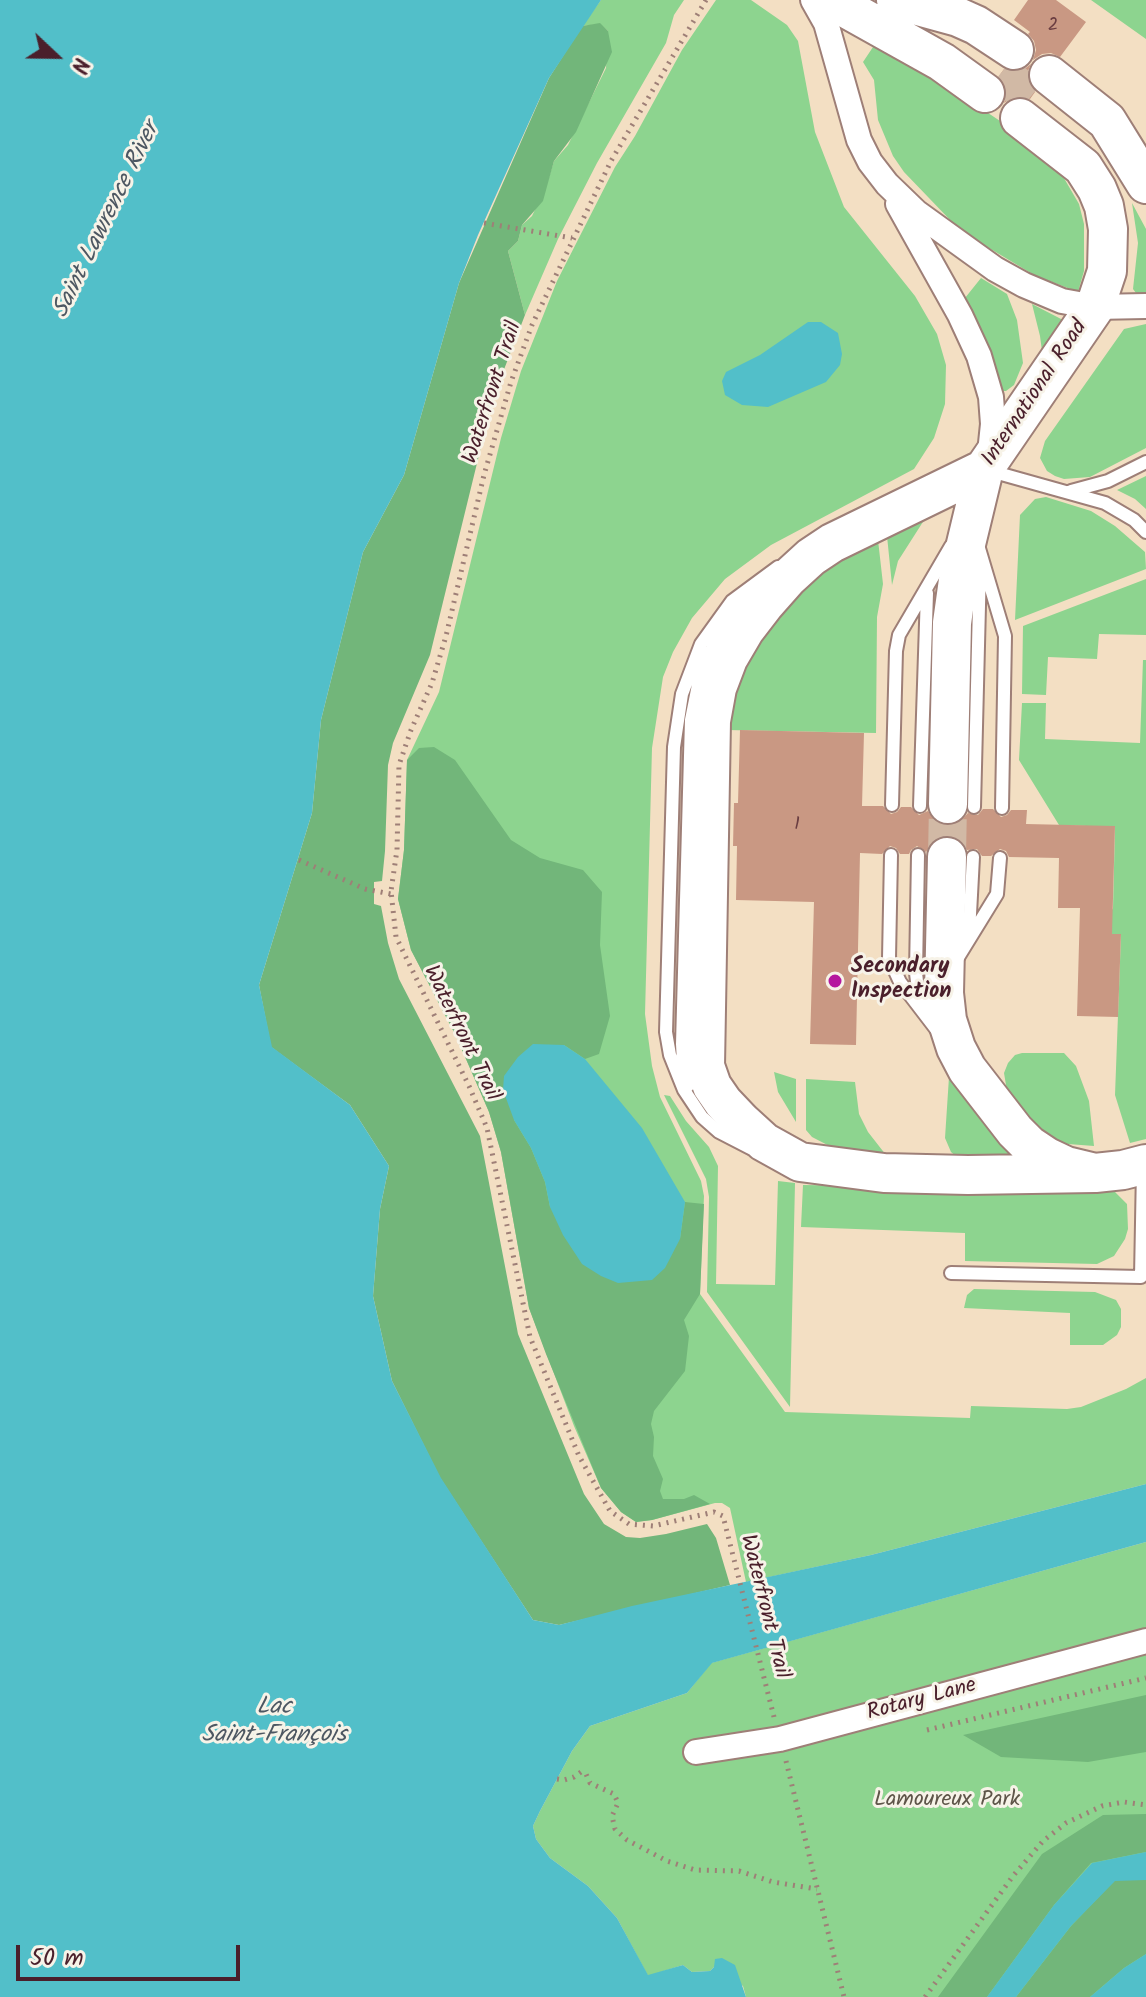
<!DOCTYPE html>
<meta charset="utf-8">
<style>
body{margin:0}
#map{position:relative;width:1146px;height:1997px;overflow:hidden;background:#f3dfc3;font-family:Kalam,sans-serif}
canvas{display:block}
.north{position:absolute;left:16px;top:16px;width:80px;height:80px;-webkit-text-stroke:6px #f7f3e8;paint-order:stroke;rotate:112deg;font-size:22px;font-weight:700;line-height:32px;text-align:center;color:#4a1f2b}
.north::after{content:'';display:block;margin:auto;width:28px;height:36px;background:#4a1f2b;clip-path:polygon(50% 0,100% 100%,50% 72%,0 100%)}
.scale{position:absolute;left:16px;top:1945px;width:224px;height:36px;box-sizing:border-box;border:4px solid #4a1f2b;border-top:0;padding-left:10px;font-size:24px;line-height:28px;white-space:nowrap;color:#4a1f2b;-webkit-text-stroke:6px #f7f3e8;paint-order:stroke}
</style>
<div id="map">
<canvas width="1146" height="1997"></canvas>
<div class="north">N</div>
<div class="scale">50 m</div>
</div>
<script>
const context = document.querySelector('canvas').getContext('2d');
context.lineJoin = 'round';
function fillPath(path, color) { context.fillStyle = color; context.fill(path, 'evenodd'); }
const toPath = rows => new Path2D(rows.map(r => 'M' + r).join(''));
function stroke(path, color, width, dash) { context.strokeStyle = color; context.lineWidth = width; context.lineCap = dash ? 'butt' : 'round'; context.setLineDash(dash || []); context.stroke(path); }
function label(font, color, halo, rows, align = 'center') {
  context.font = font + ' Kalam,sans-serif'; context.lineWidth = 6; context.setLineDash([]); context.textBaseline = 'middle'; context.strokeStyle = halo; context.fillStyle = color; for (const [text, x, y, turn = 0] of rows) {
    context.save(); context.translate(x, y); context.rotate((+turn || 0) * Math.PI / 180); context.textAlign = isNaN(turn) ? turn : align; if (halo) context.strokeText(text, 0, 0); context.fillText(text, 0, 0); context.restore();
  }
}
const green = toPath([
 [601,0,684,0,674,15,666,43,597,163,558,239,525,315,508,251,518,241,522,225,532,216,546,187,554,161,568,145,606,68,608,31,600,24,582,26],
 [716,0,751,0,787,25,798,41,815,132,844,207,915,296,937,334,946,365,945,404,934,438,914,469,771,545,725,579,692,618,673,652,663,677,652,748,645,1014,652,1066,660,1097,701,1181,704,1196,700,1294,785,1412,970,1418,971,1406,1067,1409,1081,1407,1126,1389,1146,1378,1146,1484,871,1555,746,1582,730,1508,722,1503,715,1503,652,1520,636,1522,621,1512,601,1488,574,1426,529,1308,501,1152,489,1112,456,1036,411,950,398,899,404,850,407,760,439,692,501,438,521,371,557,281,615,167,635,136,682,50],
 [1091,0,1146,0,1146,39],
 [875,44,897,52,1009,127,1061,173,1079,204,1084,224,1084,271,1078,292,1034,275,984,245,953,223,904,172,893,156,878,120,874,80,863,62],
 [1132,203,1146,229,1146,293,1136,293,1133,289,1138,243],
 [981,278,1007,294,1017,320,1023,363,1014,385,1006,391,1002,391,987,343,965,298],
 [1032,304,1063,320,1042,351,1040,336],
 [1146,324,1146,448,1090,477,1064,479,1055,476,1047,471,1040,458,1045,441,1124,329],
 [1146,476,1146,509,1135,499,1117,490],
 [1046,497,1091,511,1115,526,1145,552,1146,569,1015,620,1020,515,1035,499],
 [928,514,898,561,892,585,887,536],
 [878,540,883,584,877,617,876,733,727,730,728,713,748,651,821,568],
 [1146,579,1146,635,1099,634,1097,659,1048,657,1046,695,1022,694,1023,626],
 [1143,660,1146,660,1146,1139,1130,1143,1115,1095,1121,935,1100,934,1113,908,1115,827,1059,825,1019,760,1022,703,1046,703,1045,739,1140,743],
 [1022,1053,1064,1053,1076,1066,1089,1101,1094,1146,1055,1143,1040,1135,1008,1097,1004,1073,1008,1063,1015,1055],
 [774,1072,796,1079,796,1122,778,1092],
 [949,1077,1021,1162,958,1158,951,1152,945,1138],
 [806,1079,855,1082,859,1114,868,1132,886,1155,843,1153,812,1137,806,1130],
 [664,1095,670,1096,686,1121,709,1147,718,1166,716,1284,775,1285,778,1181,795,1183,790,1407,707,1292,709,1197,706,1179],
 [803,1185,1105,1189,1115,1192,1127,1204,1128,1229,1125,1239,1114,1256,1097,1264,965,1261,965,1233,801,1227],
 [974,1289,1095,1292,1116,1300,1121,1309,1121,1327,1117,1335,1103,1345,1070,1345,1070,1313,964,1308,967,1295],
 [1146,1542,1146,1997,746,1997,743,1986,714,1967,710,1971,692,1972,683,1965,648,1976,617,1918,588,1886,550,1858,536,1839,533,1826,540,1811,572,1751,590,1726,687,1693,711,1663]
]);
const forest = toPath([
 [600,23,608,31,612,52,576,132,554,161,543,201,522,225,518,241,508,251,525,315,493,398,430,655,393,743,388,765,385,851,382,881,374,882,374,904,381,906,388,943,399,979,480,1136,518,1334,584,1494,604,1524,626,1537,640,1538,666,1534,707,1524,716,1538,730,1585,559,1625,533,1620,440,1478,392,1381,373,1296,380,1209,389,1166,350,1105,271,1047,259,985,312,813,321,720,363,552,404,475,459,283,549,78,582,26],
 [434,747,455,760,511,840,540,858,583,870,602,892,600,945,610,1016,599,1054,585,1059,564,1045,514,1120,531,1148,545,1182,550,1207,680,1239,685,1202,704,1204,700,1294,684,1320,689,1336,685,1371,654,1411,651,1424,654,1437,653,1456,663,1479,660,1491,663,1499,684,1499,694,1495,710,1504,652,1520,636,1522,621,1512,601,1488,546,1354,529,1308,501,1152,489,1112,456,1036,411,950,398,899,404,850,407,760,419,748],
 [1146,1695,1146,1752,1088,1762,1001,1757,963,1735],
 [1146,1814,1146,1852,1091,1863,1054,1905,987,1997,938,1997,1042,1854,1103,1815],
 [1115,1880,1146,1880,1146,1954,1124,1968,1090,1997,1016,1997,1071,1926]
]);
const water = toPath([
 [0,0,601,0,549,78,478,235,459,283,404,475,363,552,321,720,312,813,259,985,272,1047,350,1105,389,1166,380,1209,373,1296,392,1381,441,1478,533,1620,559,1625,632,1606,871,1555,1146,1484,1146,1542,712,1663,687,1693,590,1726,572,1751,540,1811,533,1826,536,1839,550,1858,588,1886,617,1918,648,1975,683,1965,692,1972,710,1971,714,1967,715,1959,722,1958,735,1965,746,1997,0,1997],
 [808,322,821,322,838,333,842,354,840,365,826,382,768,407,742,405,725,395,722,381,726,372,760,355],
 [533,1044,564,1045,585,1059,642,1128,685,1202,680,1239,665,1268,652,1280,618,1283,601,1276,582,1264,563,1235,550,1207,545,1182,531,1148,514,1120,503,1090,504,1076,518,1057],
 [1146,1852,1146,1880,1115,1881,1071,1926,1016,1997,987,1997,1054,1905,1092,1863],
 [1146,1954,1146,1997,1090,1997,1124,1968]
]);
const building = toPath([
 [1028,0,1056,0,1086,22,1060,57,1051,53,1042,54,1033,60,1036,50,1034,41,1028,34,1030,32,1014,20],
 [1031,64,1027,73,1028,82,1035,92,1030,99,1022,96,1012,97,1004,103,1007,94,1005,85,999,76,1004,69,1014,72,1023,70],
 [740,730,864,733,862,806,883,806,891,814,897,812,901,807,911,807,919,815,928,811,936,822,948,826,959,823,968,813,978,815,983,809,993,809,1001,817,1007,815,1011,810,1027,810,1026,824,1115,826,1112,934,1121,934,1118,1017,1077,1016,1080,908,1058,908,1059,858,1009,857,1006,851,1000,849,991,856,982,856,977,849,967,850,959,839,947,835,936,838,926,852,917,846,911,850,909,854,900,854,896,848,890,846,882,854,860,853,856,1045,810,1044,814,902,736,900,737,846,733,846,734,803,738,803]
]);
const primaryTunnel = toPath([
 [1001,73,1031,97],
 [947,857,948,804]
]);
const path = toPath([
 [706,0,611,161,532,325,511,382,484,475,446,636,432,683,411,730,399,765,397,850,391,891,396,937,469,1086,487,1128,530,1337,579,1456,610,1511,629,1524,653,1526,714,1512,723,1516,774,1717],
 [484,223,572,238],
 [299,860,365,889,391,894],
 [927,1730,1146,1678],
 [786,1761,844,1997],
 [557,1779,564,1780,574,1777,581,1772,586,1774,590,1783,614,1794,618,1803,612,1816,615,1829,627,1840,667,1861,695,1870,739,1871,773,1882,817,1889],
 [925,1997,1013,1876,1043,1841,1066,1823,1102,1806,1124,1802,1146,1805]
]);
const lane = toPath([
 [987,470,1105,503,1134,520,1146,532],
 [1071,491,1108,481,1146,462],
 [978,545,1005,636,1002,808],
 [892,805,896,651,899,635,951,546],
 [920,806,927,593],
 [974,807,980,565],
 [891,855,889,958,900,982,936,1029],
 [918,855,916,973,918,990,924,1007],
 [969,933,973,857],
 [957,959,997,894,1000,858],
 [688,1086,683,1061,682,1044,691,720,699,680,709,655,723,628,745,599],
 [750,1148,719,1132,702,1117,684,1090,670,1055,666,1032,674,747,682,694,701,644,732,601,778,567],
 [951,1273,1141,1277,1143,1168]
]);
const street = toPath([
 [813,0,826,23,859,140,870,162,887,184,916,212,995,269,1024,285,1062,301,1095,307,1146,306],
 [898,204,960,315,979,356,991,397,993,424,990,453],
 [696,1752,780,1739,1146,1641]
]);
const primary = toPath([
 [831,0,942,62,985,93],
 [896,0,958,17,976,25,1014,50],
 [1049,75,1107,121,1146,184],
 [984,469,832,543,811,557,788,578,765,604,745,630,728,659,717,688,711,721,705,1066,712,1086,723,1102,741,1121,764,1142,800,1162,884,1173,968,1175,1095,1173],
 [948,804,952,623,959,573,984,469,1095,307,1107,271,1108,229,1104,206,1097,189,1083,167,1020,118],
 [947,857,944,993,947,1020,956,1048,967,1069,1015,1131,1029,1145,1047,1157,1066,1166,1095,1173,1123,1170,1146,1164]
]);
const markers = [
 [835,981,8,"#b5179e"]
];
const numberNames = [
 ["2",1053,27],
 ["1",797,826]
];
const streetNames = [
 ["Waterfront Trail",494,393,-72],
 ["International Road",1036,394,-56],
 ["Waterfront Trail",460,1034,64],
 ["Waterfront Trail",763,1607,76],
 ["Rotary Lane",922,1701,-15]
];
const poiNames = [
 ["Secondary",851,968],
 ["Inspection",851,993]
];
const parkNames = [
 ["Lamoureux Park",947,1801]
];
const waterNames = [
 ["Saint Lawrence River",108,221,-64],
 ["Lac",274,1709],
 ["Saint-François",274,1737]
];
fillPath(green, '#8dd48f');
fillPath(forest, '#72b67a');
fillPath(water, '#52bfc9');
fillPath(building, '#c99883');
stroke(primaryTunnel, '#d1b9a5', 38, [38, 19]);
stroke(lane, '#9e7f77', 16);
stroke(street, '#9e7f77', 28);
stroke(primary, '#9e7f77', 42);
stroke(path, '#9e7f77', 5, [2, 6]);
stroke(lane, '#fff', 12);
stroke(street, '#fff', 24);
stroke(primary, '#fff', 38);
for (const [x, y, r, color] of markers) { const dot = new Path2D(); dot.arc(x, y, r, 0, 2 * Math.PI); context.fillStyle = color; context.fill(dot); stroke(dot, '#f7f3e8', 3); }
label('18px', '#6a3d41', null, numberNames);
label('22px', '#4a1f2b', '#f7f3e8', streetNames);
label('bold 22px', '#4a1f2b', '#f7f3e8', poiNames, 'left');
label('22px', '#5e5549', '#f7f3e8', parkNames);
label('italic 24px', '#4d5762', '#f7f3e8', waterNames);
</script>
